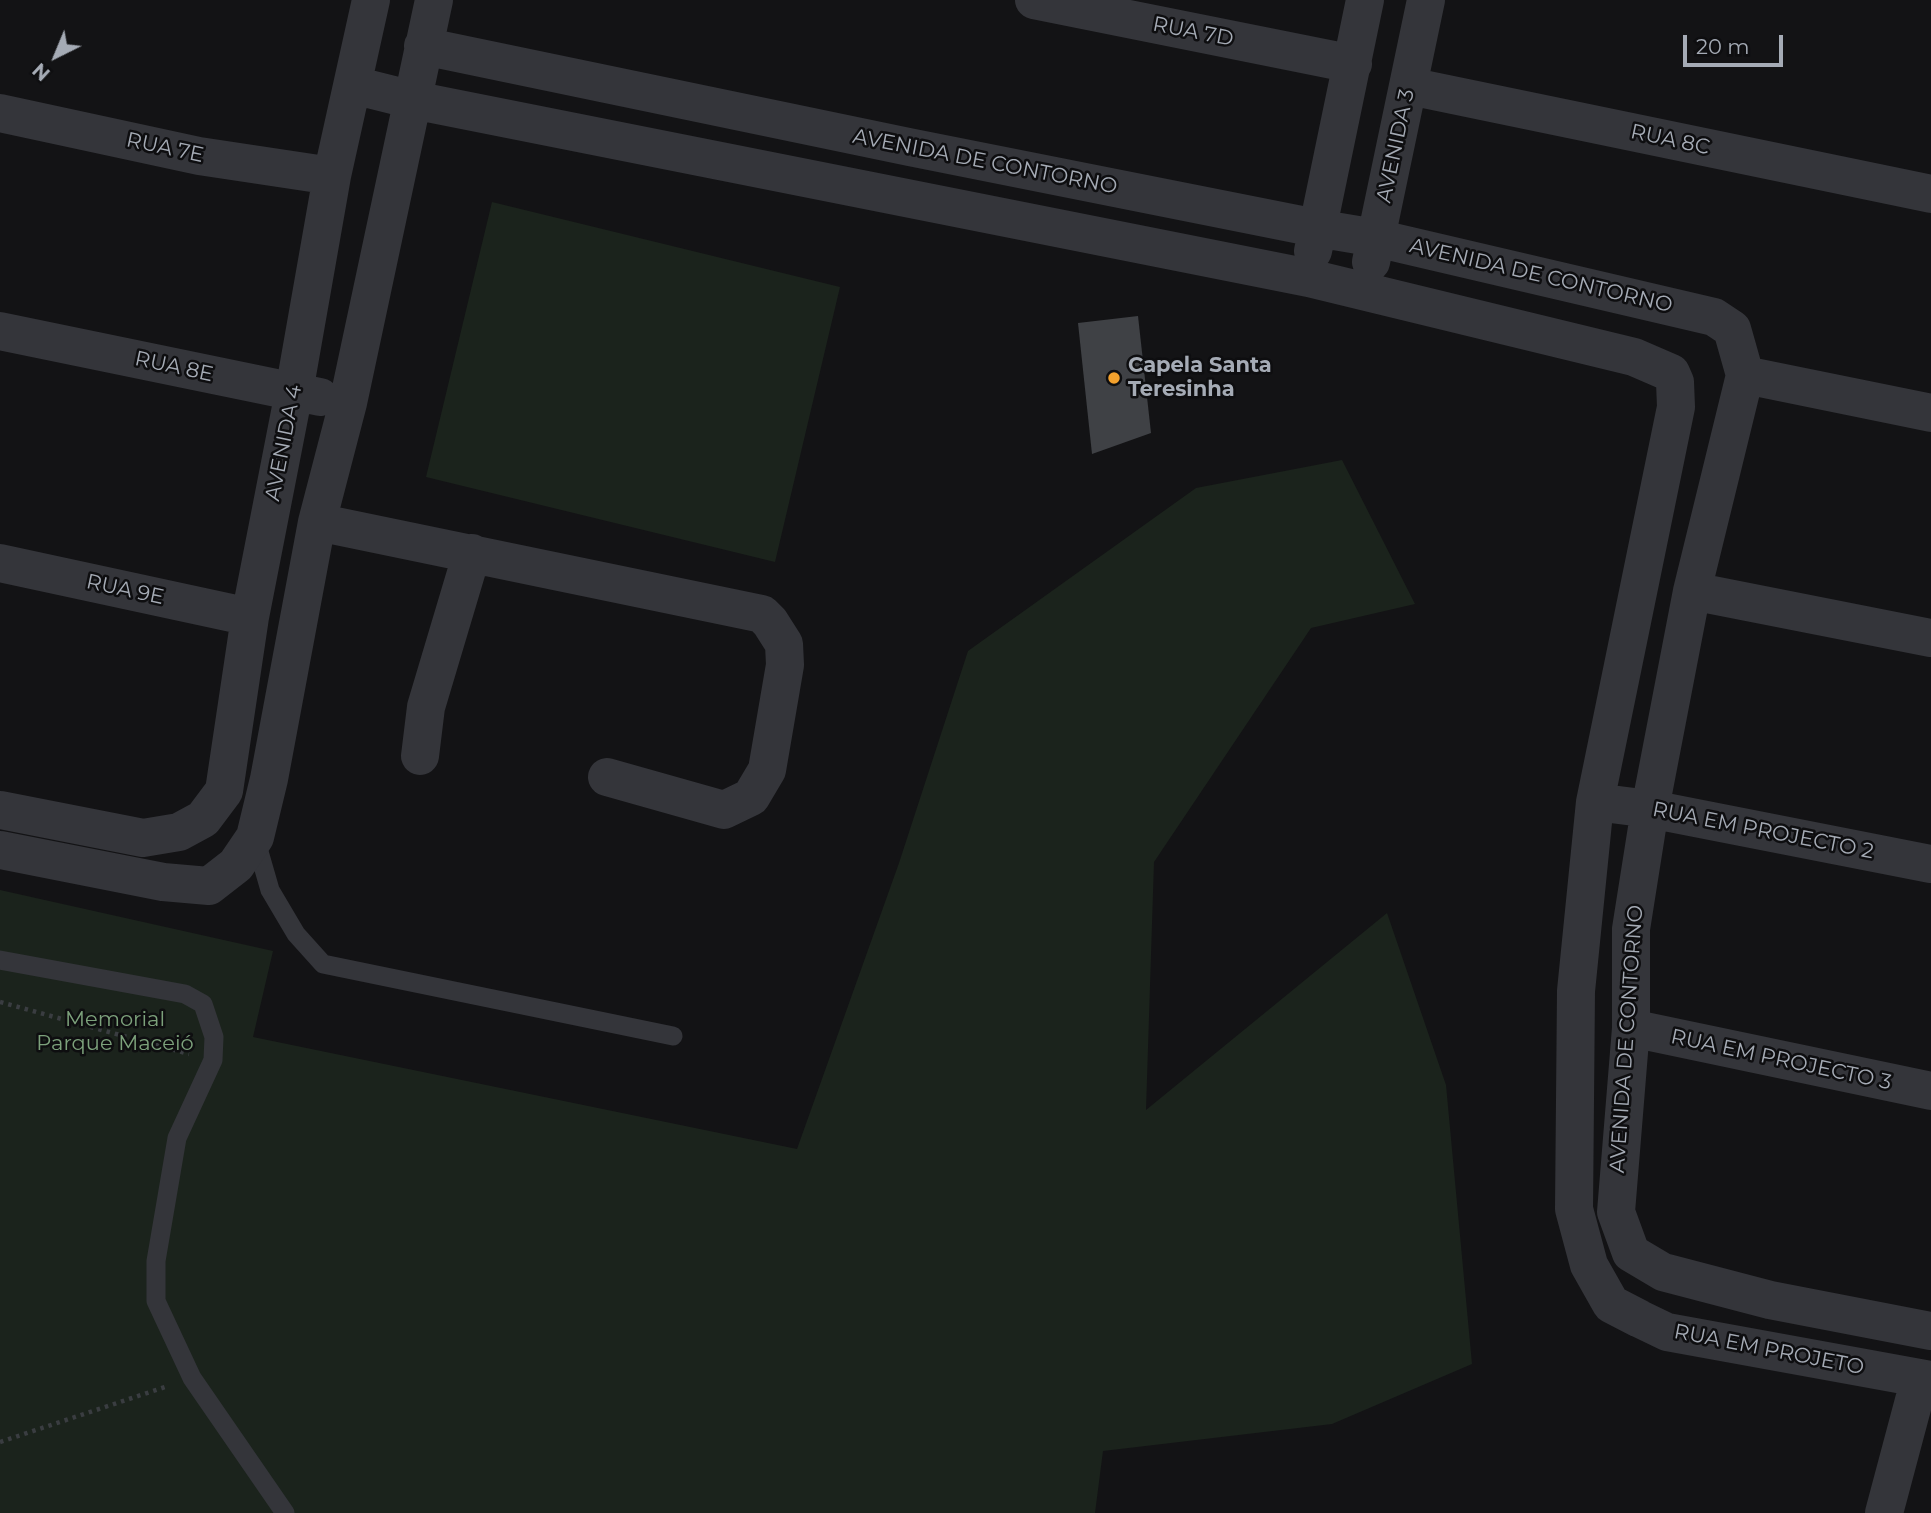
<!DOCTYPE html>
<meta charset="utf-8">
<style>
body{margin:0}
#map{position:relative;width:1931px;height:1513px;overflow:hidden;background:#131315;font-family:Montserrat,sans-serif}
canvas{display:block}
.north{position:absolute;left:21px;top:21px;width:70px;height:70px;-webkit-text-stroke:5px #0e0e10;paint-order:stroke;rotate:223deg;font-size:19px;font-weight:700;line-height:28px;text-align:center;color:#a5abb5}
.north::after{content:'';display:block;margin:auto;width:24px;height:32px;background:#a5abb5;clip-path:polygon(50% 0,100% 100%,50% 72%,0 100%)}
.scale{position:absolute;left:1683px;top:35px;width:100px;height:32px;box-sizing:border-box;border:4px solid #a5abb5;border-top:0;padding-left:9px;font-size:21px;line-height:24px;white-space:nowrap;color:#a5abb5;-webkit-text-stroke:5px #0e0e10;paint-order:stroke}
</style>
<div id="map">
<canvas width="1931" height="1513"></canvas>
<div class="north">N</div>
<div class="scale">20 m</div>
</div>
<script>
const context = document.querySelector('canvas').getContext('2d');
context.lineJoin = 'round';
function fillPath(path, color) { context.fillStyle = color; context.fill(path, 'evenodd'); }
const toPath = rows => new Path2D(rows.map(r => 'M' + r).join(''));
function stroke(path, color, width, dash) { context.strokeStyle = color; context.lineWidth = width; context.lineCap = dash ? 'butt' : 'round'; context.setLineDash(dash || []); context.stroke(path); }
function label(font, color, halo, rows, align = 'center') {
  context.font = font + ' Montserrat,sans-serif'; context.lineWidth = 5; context.setLineDash([]); context.textBaseline = 'middle'; context.strokeStyle = halo; context.fillStyle = color; for (const [text, x, y, turn = 0] of rows) {
    context.save(); context.translate(x, y); context.rotate((+turn || 0) * Math.PI / 180); context.textAlign = isNaN(turn) ? turn : align; if (halo) context.strokeText(text, 0, 0); context.fillText(text, 0, 0); context.restore();
  }
}
const green = toPath([
 [492,202,840,287,775,562,426,477],
 [1342,460,1415,604,1311,628,1154,862,1146,1110,1387,913,1446,1085,1472,1364,1332,1424,1103,1451,1095,1513,0,1513,0,890,273,951,253,1037,797,1149,899,863,968,651,1196,488]
]);
const building = toPath([
 [1138,316,1151,433,1092,454,1078,323]
]);
const path = toPath([
 [0,1002,189,1054],
 [0,1442,168,1386]
]);
const lane = toPath([
 [255,838,270,890,296,934,323,964,673,1036],
 [0,960,185,994,203,1004,214,1037,213,1060,177,1138,156,1261,156,1301,192,1378,285,1513]
]);
const street = toPath([
 [1034,0,1353,64],
 [423,46,909,147,1316,228,1376,238,1714,317,1732,329,1745,375,1692,591,1650,809,1631,929,1631,1028,1616,1212,1631,1253,1663,1272,1770,1300,1931,1331],
 [353,85,413,100,1309,278,1634,357,1671,373,1675,382,1676,407,1595,802,1576,991,1574,1209,1589,1265,1611,1304,1640,1319,1667,1332,1931,1380],
 [1409,86,1931,194],
 [0,113,199,156,332,176],
 [1313,251,1365,0],
 [1371,262,1426,0],
 [0,331,320,397],
 [1745,375,1931,413],
 [317,522,762,614,770,622,784,644,785,665,767,770,751,797,724,810,607,777],
 [0,563,250,617],
 [1692,591,1931,638],
 [420,756,426,707,472,553],
 [1595,802,1650,809,1931,864],
 [0,810,143,838,179,832,203,819,224,791,250,617,294,392,332,176,371,0],
 [0,850,163,882,209,886,236,865,255,837,269,779,317,522,348,403,434,0],
 [1631,1028,1931,1091],
 [1884,1513,1920,1378]
]);
const markers = [
 [1114,378,7,"#f3a12d"]
];
const streetNames = [
 ["RUA 7D",1193,32,11],
 ["RUA 8C",1670,140,12],
 ["AVENIDA 3",1396,146,-78],
 ["RUA 7E",165,148,12],
 ["AVENIDA DE CONTORNO",985,162,11],
 ["AVENIDA DE CONTORNO",1541,276,13],
 ["RUA 8E",174,367,12],
 ["AVENIDA 4",284,443,-79],
 ["RUA 9E",125,590,12],
 ["RUA EM PROJECTO 2",1763,831,11],
 ["AVENIDA DE CONTORNO",1627,1039,-86],
 ["RUA EM PROJECTO 3",1781,1060,12],
 ["RUA EM PROJETO",1769,1350,11]
];
const poiNames = [
 ["Capela Santa",1128,366],
 ["Teresinha",1128,390]
];
const parkNames = [
 ["Memorial",115,1020],
 ["Parque Maceió",115,1044]
];
fillPath(green, '#1b231c');
fillPath(building, '#3f4145');
stroke(path, '#3a3d41', 4.5, [3.5, 5]);
stroke(lane, '#34353a', 19);
stroke(street, '#34353a', 38);
for (const [x, y, r, color] of markers) { const dot = new Path2D(); dot.arc(x, y, r, 0, 2 * Math.PI); context.fillStyle = color; context.fill(dot); stroke(dot, '#0e0e10', 2.5); }
label('21px', '#a5abb5', '#0e0e10', streetNames);
label('bold 21px', '#a5abb5', '#0e0e10', poiNames, 'left');
label('21px', '#7ca17b', '#0e0e10', parkNames);
</script>
